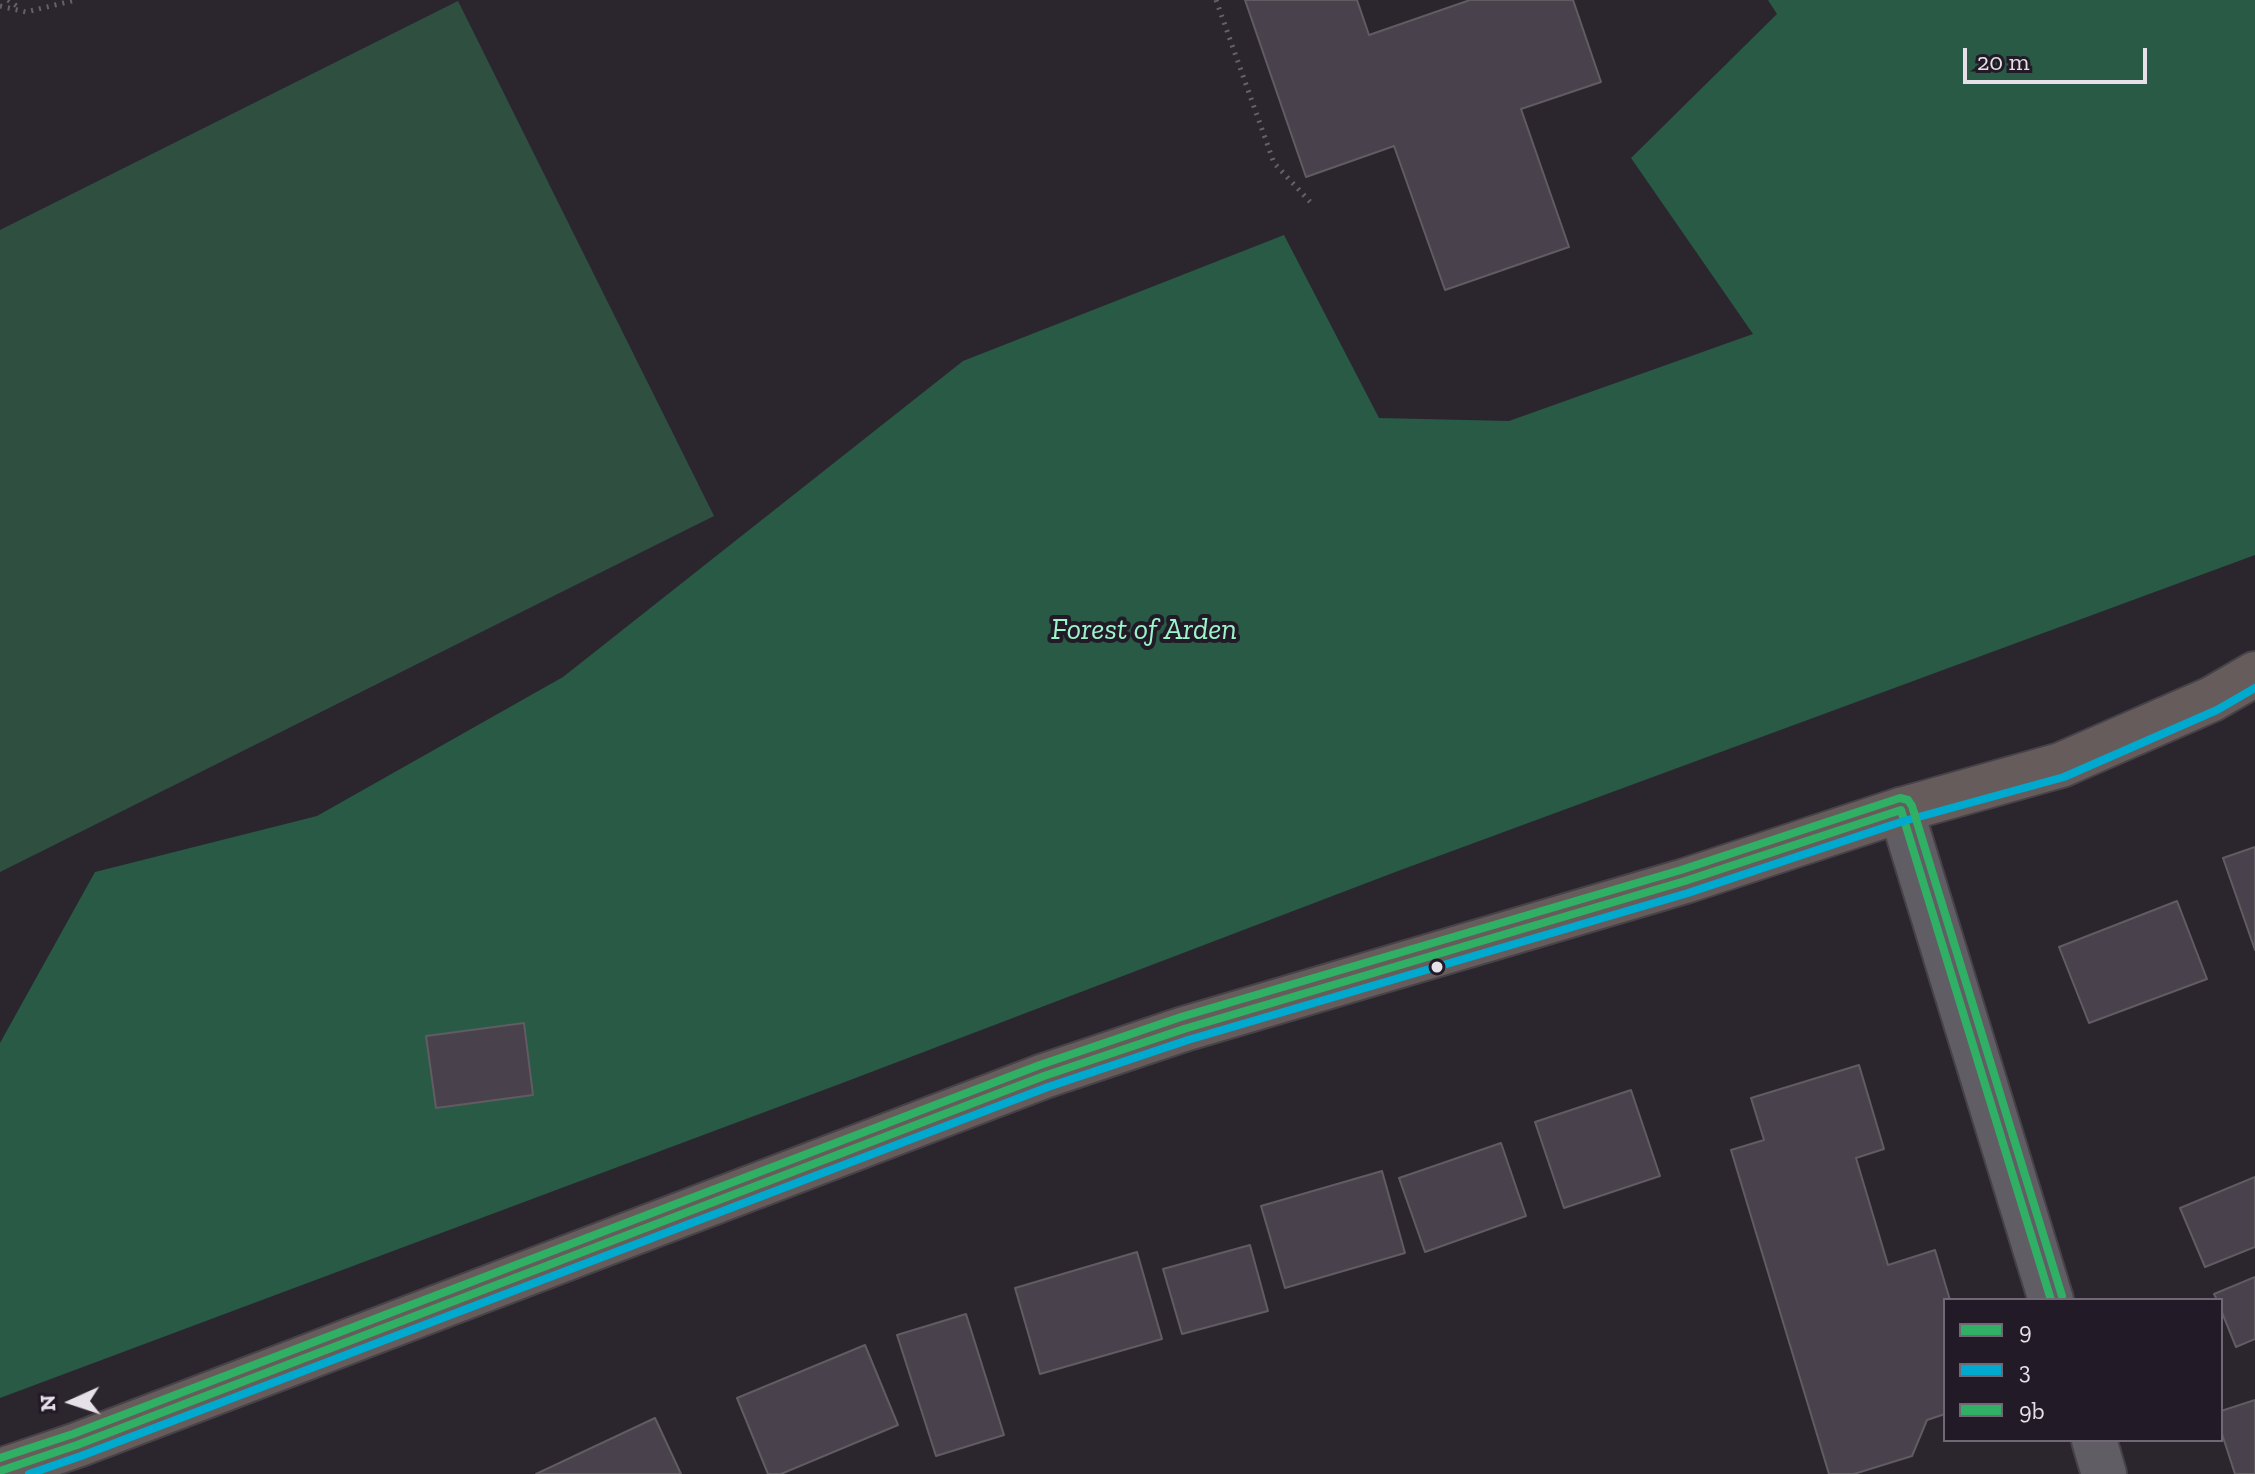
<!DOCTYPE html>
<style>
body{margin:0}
#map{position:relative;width:2255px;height:1474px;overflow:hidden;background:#2b262e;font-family:"Zilla Slab",serif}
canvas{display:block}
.legend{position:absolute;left:1943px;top:1298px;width:280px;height:144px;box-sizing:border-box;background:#221a27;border:2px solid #706975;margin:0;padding:10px 14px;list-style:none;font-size:24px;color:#e6e0e9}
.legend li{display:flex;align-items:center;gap:16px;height:40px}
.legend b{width:40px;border:2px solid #706975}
.north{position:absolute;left:32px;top:1362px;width:80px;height:80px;-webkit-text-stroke:6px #221a27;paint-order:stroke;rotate:267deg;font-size:22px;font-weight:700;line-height:32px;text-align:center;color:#e6e0e9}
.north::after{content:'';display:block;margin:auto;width:28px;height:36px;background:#e6e0e9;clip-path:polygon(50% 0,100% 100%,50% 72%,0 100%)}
.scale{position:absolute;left:1963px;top:48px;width:184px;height:36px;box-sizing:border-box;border:4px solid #e6e0e9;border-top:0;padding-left:10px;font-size:24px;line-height:28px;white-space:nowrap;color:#e6e0e9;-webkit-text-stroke:6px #221a27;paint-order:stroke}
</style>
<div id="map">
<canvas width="2255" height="1474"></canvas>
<ul class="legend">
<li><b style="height:10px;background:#2fb064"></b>9</li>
<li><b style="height:10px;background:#00a9ce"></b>3</li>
<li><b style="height:10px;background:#2fb064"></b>9b</li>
</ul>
<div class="north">N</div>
<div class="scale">20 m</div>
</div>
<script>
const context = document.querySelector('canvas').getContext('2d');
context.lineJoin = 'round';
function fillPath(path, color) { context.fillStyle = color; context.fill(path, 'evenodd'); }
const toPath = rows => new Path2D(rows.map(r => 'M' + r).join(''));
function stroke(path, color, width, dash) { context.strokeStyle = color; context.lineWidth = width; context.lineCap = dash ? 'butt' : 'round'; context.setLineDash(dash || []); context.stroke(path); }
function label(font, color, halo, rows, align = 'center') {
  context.font = font + ' "Zilla Slab",serif'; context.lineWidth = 8; context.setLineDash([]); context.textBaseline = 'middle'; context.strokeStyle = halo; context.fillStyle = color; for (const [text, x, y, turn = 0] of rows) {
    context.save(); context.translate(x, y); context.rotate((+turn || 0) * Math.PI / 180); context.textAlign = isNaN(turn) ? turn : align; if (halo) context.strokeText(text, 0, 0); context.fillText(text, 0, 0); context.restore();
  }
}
const green = toPath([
 [458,1,714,516,0,872,0,230]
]);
const forest = toPath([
 [1768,0,2255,0,2255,555,1398,871,845,1082,0,1398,0,1043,95,872,317,816,563,677,963,361,1284,235,1379,418,1509,421,1753,334,1631,158,1777,14]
]);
const building = toPath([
 [1245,0,1357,0,1369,35,1470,0,1573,0,1601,82,1521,109,1569,247,1445,290,1394,146,1306,177,1245,0],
 [2255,847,2255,950,2223,858,2255,847],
 [2177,901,2207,979,2089,1023,2059,947,2177,901],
 [524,1023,533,1095,436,1108,426,1036,524,1023],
 [1859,1065,1884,1149,1856,1158,1888,1265,1935,1250,1950,1300,1945,1300,1945,1414,1927,1420,1912,1456,1854,1474,1829,1474,1731,1150,1764,1140,1751,1098,1859,1065],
 [1631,1090,1660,1176,1564,1208,1535,1122,1631,1090],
 [1501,1143,1526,1216,1425,1252,1399,1178,1501,1143],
 [1382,1171,1405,1253,1285,1288,1261,1206,1382,1171],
 [2255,1177,2255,1247,2205,1267,2180,1208,2255,1177],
 [1250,1245,1268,1311,1182,1334,1163,1269,1250,1245],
 [1137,1252,1162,1339,1040,1374,1015,1288,1137,1252],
 [2255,1277,2255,1339,2236,1347,2221,1310,2221,1300,2217,1300,2214,1294,2255,1277],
 [966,1314,1004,1435,936,1456,897,1335,966,1314],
 [865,1345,898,1425,781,1474,768,1474,737,1398,865,1345],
 [2255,1400,2255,1474,2235,1474,2221,1431,2221,1411,2255,1400],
 [655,1418,681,1474,536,1474,655,1418]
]);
const path = toPath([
 [8,0,21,9],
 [1216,0,1274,163,1314,206],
 [0,6,26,12,76,0]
]);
const minor = toPath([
 [1901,810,2051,1300],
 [2094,1440,2104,1474]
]);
const major = toPath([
 [0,1471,77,1445,1044,1076,1184,1029,1685,881,1901,810,2061,765,2212,699,2255,674]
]);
const bus1 = toPath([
 [1901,810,2051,1300],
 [0,1471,77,1445,1044,1076,1184,1029,1685,881,1901,810]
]);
const bus2 = toPath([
 [29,1474,81,1456,1048,1087,1188,1040,1688,893,1904,821,2064,777,2217,710,2255,688]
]);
const bus3 = toPath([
 [0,1458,73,1434,1040,1065,1181,1017,1681,870,1900,798,1908,800,1912,806,2062,1296]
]);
const markers = [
 [1437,967,7,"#e6e0e9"]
];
const parkNames = [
 ["Forest of Arden",1144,630]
];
fillPath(green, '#2f5041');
fillPath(forest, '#285a45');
fillPath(building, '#49424d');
stroke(building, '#605c62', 2);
stroke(minor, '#464248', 48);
stroke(major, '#464248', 48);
stroke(path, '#656266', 5, [2, 6]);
stroke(minor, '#615d64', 44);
stroke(major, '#665c5b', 44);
stroke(bus1, '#2fb064', 8);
stroke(bus2, '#00a9ce', 8);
stroke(bus3, '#2fb064', 8);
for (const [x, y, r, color] of markers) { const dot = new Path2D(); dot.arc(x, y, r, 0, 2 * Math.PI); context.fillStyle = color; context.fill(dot); stroke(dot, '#221a27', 3); }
label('italic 30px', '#9cf4cb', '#221a27', parkNames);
</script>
